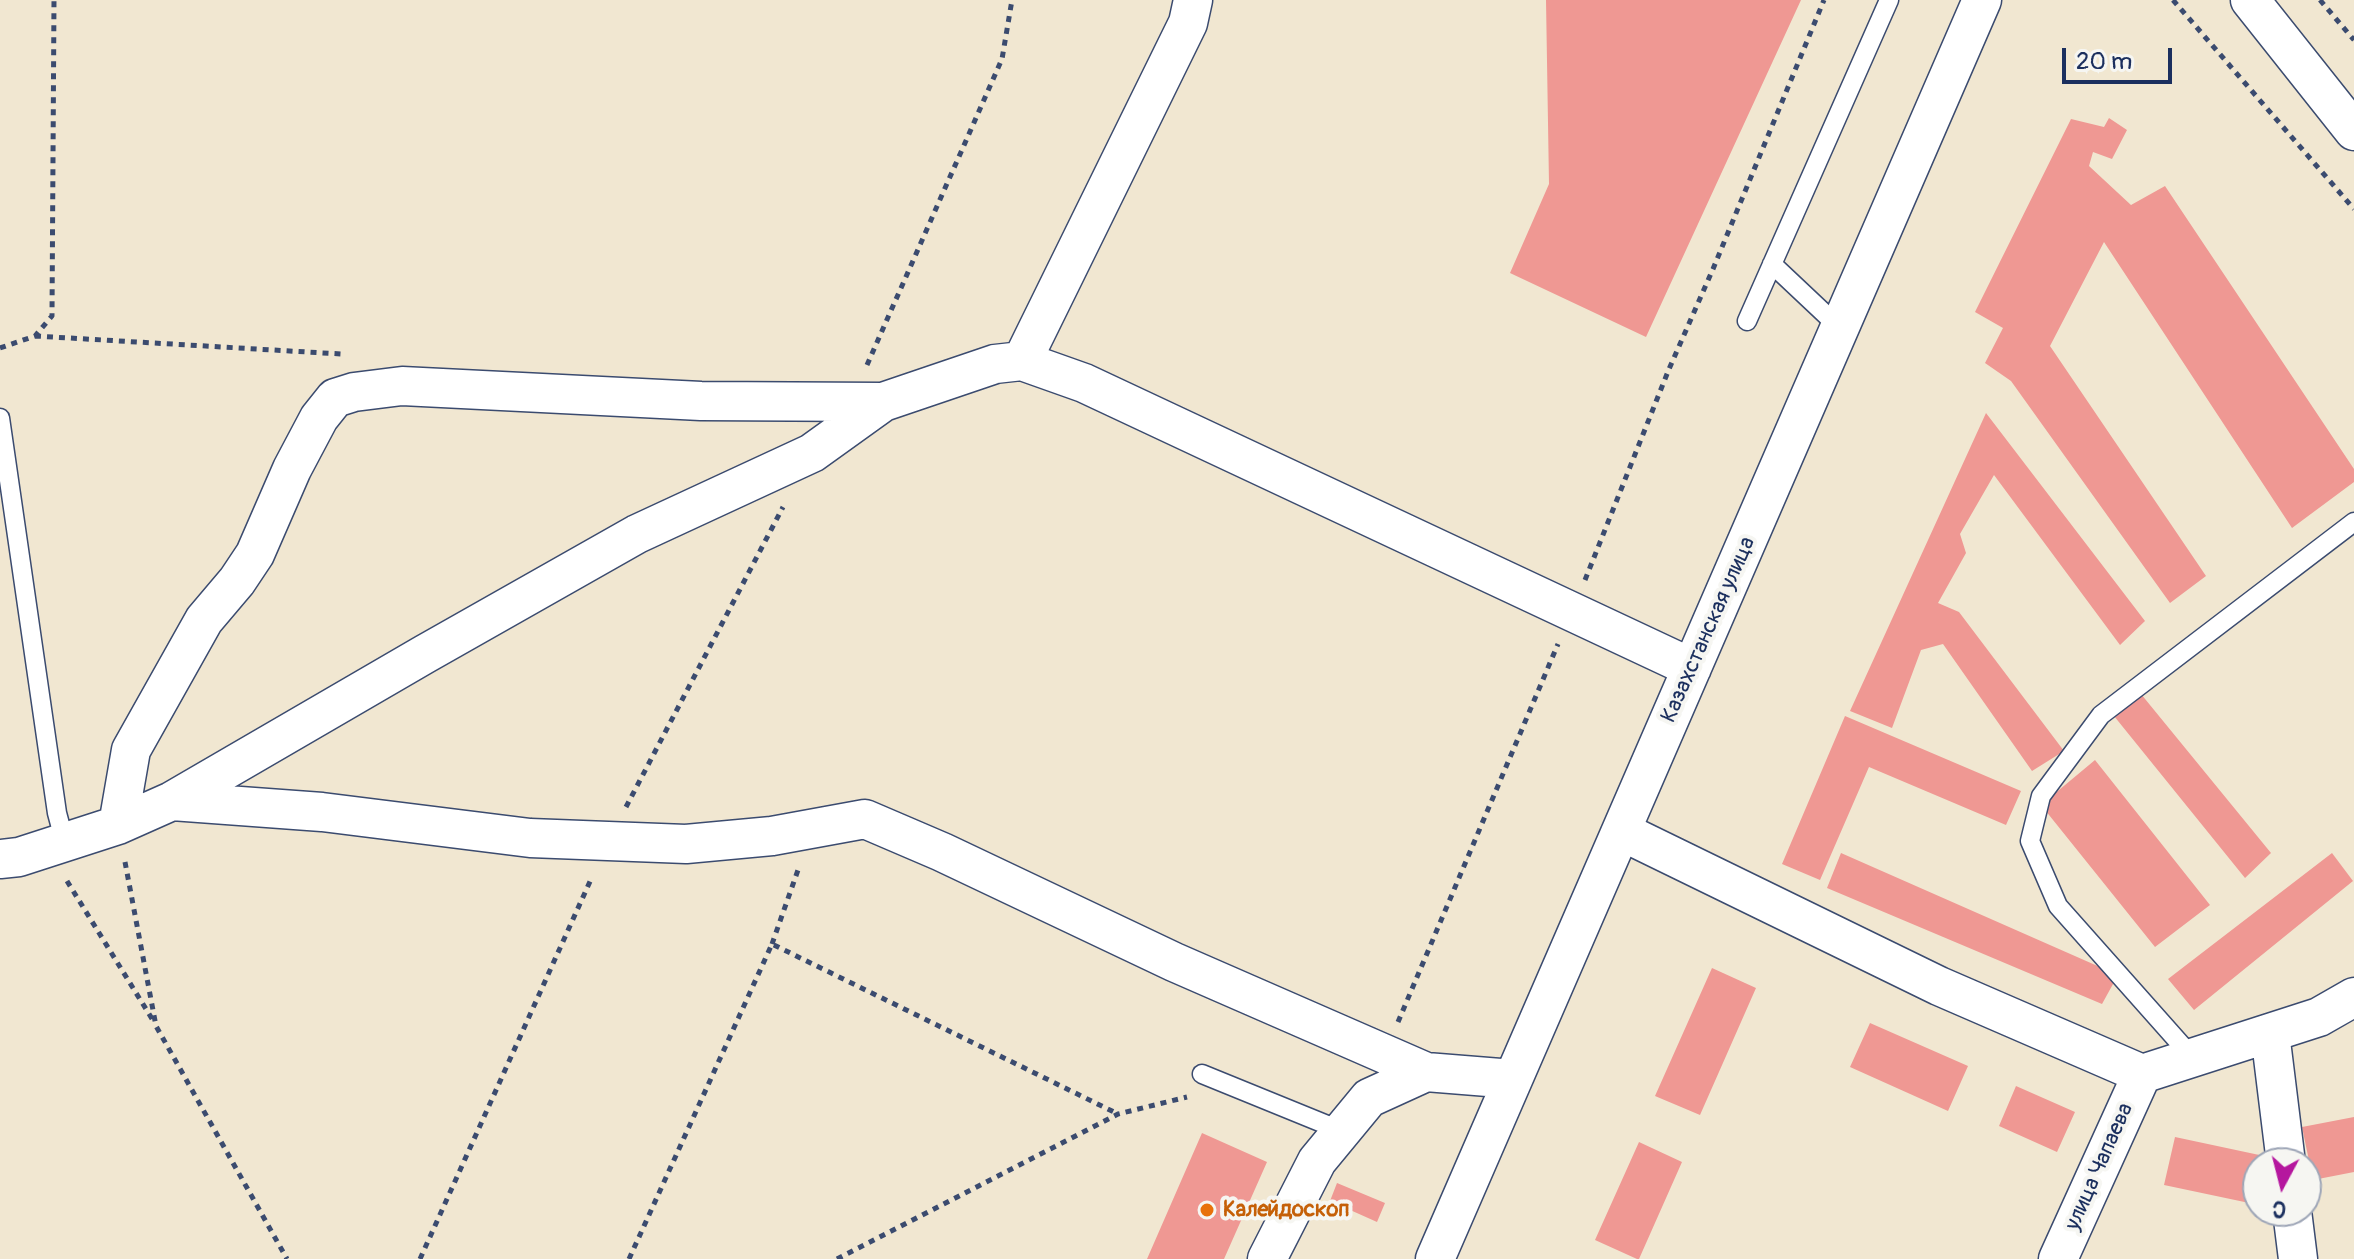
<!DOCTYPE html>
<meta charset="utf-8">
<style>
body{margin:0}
#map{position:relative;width:2354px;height:1259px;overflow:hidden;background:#f1e7d1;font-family:Pangolin,sans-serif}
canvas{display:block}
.north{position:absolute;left:2242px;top:1147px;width:80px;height:80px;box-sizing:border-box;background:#f6f6f2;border:2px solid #9ea6b7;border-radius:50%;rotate:187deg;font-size:22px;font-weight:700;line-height:32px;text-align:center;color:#1b2f5e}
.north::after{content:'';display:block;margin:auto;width:28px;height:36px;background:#b5179e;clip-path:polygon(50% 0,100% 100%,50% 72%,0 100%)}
.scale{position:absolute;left:2062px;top:48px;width:110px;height:36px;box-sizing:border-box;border:4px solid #1b2f5e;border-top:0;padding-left:10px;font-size:24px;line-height:28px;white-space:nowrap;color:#1b2f5e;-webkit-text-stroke:6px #f6f6f2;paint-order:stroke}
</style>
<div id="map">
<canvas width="2354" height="1259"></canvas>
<div class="north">С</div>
<div class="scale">20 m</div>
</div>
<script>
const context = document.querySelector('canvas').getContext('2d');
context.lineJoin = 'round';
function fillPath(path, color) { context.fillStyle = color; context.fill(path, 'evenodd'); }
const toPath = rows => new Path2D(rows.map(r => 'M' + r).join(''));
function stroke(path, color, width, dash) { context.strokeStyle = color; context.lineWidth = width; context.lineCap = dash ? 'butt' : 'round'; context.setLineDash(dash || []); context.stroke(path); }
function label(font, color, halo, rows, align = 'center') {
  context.font = font + ' Pangolin,sans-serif'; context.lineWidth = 8; context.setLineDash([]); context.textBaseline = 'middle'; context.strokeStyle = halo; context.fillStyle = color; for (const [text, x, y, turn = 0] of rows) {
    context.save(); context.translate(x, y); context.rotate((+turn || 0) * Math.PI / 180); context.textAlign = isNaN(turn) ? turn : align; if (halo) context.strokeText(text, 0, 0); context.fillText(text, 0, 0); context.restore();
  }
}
const building = toPath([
 [1546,0,1801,0,1646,337,1510,273,1549,184],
 [2109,118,2127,130,2112,159,2093,152,2089,166,2131,205,2165,186,2354,469,2354,482,2292,528,2104,242,2050,346,2206,576,2170,603,2011,381,1985,363,2003,328,1975,312,2071,119,2104,127],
 [1986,413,2145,621,2120,645,1994,475,1960,534,1966,553,1938,603,1959,612,2064,751,2032,771,1943,644,1921,650,1892,728,1850,711],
 [2141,694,2271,853,2245,878,2114,716],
 [1845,716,2021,791,2006,825,1869,767,1820,880,1782,864],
 [2095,760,2210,905,2155,947,2041,805],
 [1841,853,2118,975,2102,1004,1827,888],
 [2332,853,2353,881,2194,1010,2168,979],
 [1712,968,1756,988,1700,1115,1655,1096],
 [1870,1023,1968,1066,1948,1111,1850,1067],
 [2016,1086,2075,1112,2057,1152,1999,1126],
 [2354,1117,2354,1172,2313,1180,2302,1127],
 [1202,1133,1267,1162,1224,1259,1147,1259],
 [2175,1137,2264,1156,2262,1163,2258,1163,2258,1183,2254,1204,2164,1185],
 [1639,1142,1682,1162,1639,1259,1637,1259,1595,1240],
 [1337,1183,1385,1203,1377,1222,1330,1201]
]);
const path = toPath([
 [2173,0,2354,209],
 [2320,0,2354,40],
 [35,336,341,354],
 [0,348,35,336,52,316,54,0],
 [867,365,1002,59,1012,0],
 [1585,580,1669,369,1713,269,1824,0],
 [626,807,783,507],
 [125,862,156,1026,287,1259],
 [67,881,154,1022],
 [772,944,798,870],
 [1398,1022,1558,644],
 [420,1259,592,877],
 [629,1259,772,944,1118,1114],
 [837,1259,1118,1114,1187,1097]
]);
const lane = toPath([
 [1772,264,1841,329],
 [1747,321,1889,0],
 [0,418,57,813,65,843],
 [2193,1058,2058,906,2030,841,2041,796,2101,715,2354,522],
 [1202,1074,1342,1131]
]);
const street = toPath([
 [2250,0,2354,131],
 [1022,361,1188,23,1193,0],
 [172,801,322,812,530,838,686,844,772,836,865,819,942,852,1174,962,1426,1072],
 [118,825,131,750,204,620,237,581,255,554,292,469,319,418,335,398,354,392,402,386,701,401,883,402],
 [1621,831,1939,986,2142,1074,2319,1017,2354,997],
 [0,859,19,857,118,825,172,801,425,654,637,534,812,453,883,402,995,364,1022,361,1084,383,1692,668],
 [2270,1033,2286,1163],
 [2292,1211,2298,1259],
 [1267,1259,1317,1161,1369,1098,1426,1072,1513,1079],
 [1435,1259,1982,0],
 [2058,1259,2142,1074]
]);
const markers = [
 [1207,1210,8,"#e8710a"]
];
const streetNames = [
 ["Казахстанская улица",1709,630,-66],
 ["улица Чапаева",2100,1167,-66]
];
const foodNames = [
 ["Калейдоскоп",1223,1210]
];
fillPath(building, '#ef9893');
stroke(lane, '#3b4b6f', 21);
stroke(street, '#3b4b6f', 41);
stroke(path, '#3b4b6f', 5, [6, 6]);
stroke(lane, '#fff', 18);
stroke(street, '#fff', 38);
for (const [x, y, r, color] of markers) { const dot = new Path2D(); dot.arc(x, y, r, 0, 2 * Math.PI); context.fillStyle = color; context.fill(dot); stroke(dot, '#f6f6f2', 3); }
label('22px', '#1b2f5e', '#f6f6f2', streetNames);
label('bold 22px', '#c56008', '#f6f6f2', foodNames, 'left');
</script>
